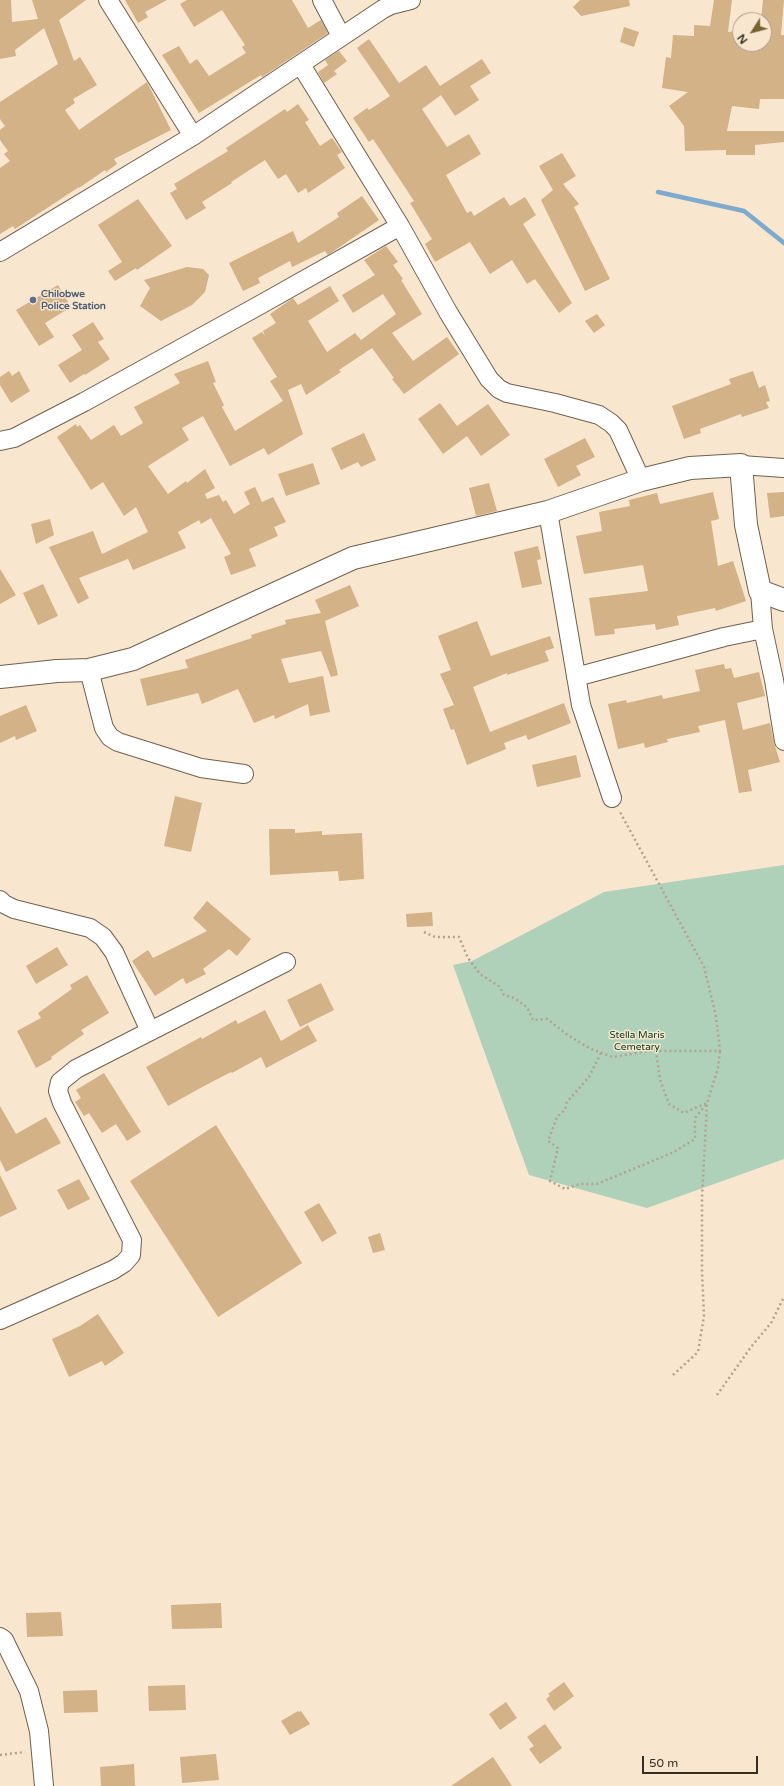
<!DOCTYPE html>
<style>
body{margin:0}
#map{position:relative;width:784px;height:1786px;overflow:hidden;background:#f8e6ce;font-family:"Varela Round",sans-serif}
canvas{display:block}
.north{position:absolute;left:732px;top:12px;width:40px;height:40px;box-sizing:border-box;background:#f8e6ce;border:1px solid #aa9d8b;border-radius:50%;rotate:234deg;font-size:11px;font-weight:700;line-height:16px;text-align:center;color:#362f26}
.north::after{content:'';display:block;margin:auto;width:14px;height:18px;background:#786333;clip-path:polygon(50% 0,100% 100%,50% 72%,0 100%)}
.scale{position:absolute;left:642px;top:1756px;width:116px;height:18px;box-sizing:border-box;border:2px solid #362f26;border-top:0;padding-left:5px;font-size:12px;line-height:14px;white-space:nowrap;color:#362f26;-webkit-text-stroke:3px #f8e6ce;paint-order:stroke}
</style>
<div id="map">
<canvas width="784" height="1786"></canvas>
<div class="north">N</div>
<div class="scale">50 m</div>
</div>
<script>
const context = document.querySelector('canvas').getContext('2d');
context.lineJoin = 'round';
function fillPath(path, color) { context.fillStyle = color; context.fill(path, 'evenodd'); }
const toPath = rows => new Path2D(rows.map(r => 'M' + r).join(''));
function stroke(path, color, width, dash) { context.strokeStyle = color; context.lineWidth = width; context.lineCap = dash ? 'butt' : 'round'; context.setLineDash(dash || []); context.stroke(path); }
function label(font, color, halo, rows, align = 'center') {
  context.font = font + ' "Varela Round",sans-serif'; context.lineWidth = 3; context.setLineDash([]); context.textBaseline = 'middle'; context.strokeStyle = halo; context.fillStyle = color; for (const [text, x, y, turn = 0] of rows) {
    context.save(); context.translate(x, y); context.rotate((+turn || 0) * Math.PI / 180); context.textAlign = isNaN(turn) ? turn : align; if (halo) context.strokeText(text, 0, 0); context.fillText(text, 0, 0); context.restore();
  }
}
const green = toPath([
 [784,865,784,1159,647,1208,529,1175,453,965,472,961,604,892]
]);
const stream = toPath([
 [658,192,744,211,784,243]
]);
const building = toPath([
 [0,0,11,0,12,22,38,19,32,0,86,0,59,20,74,61,80,57,97,85,73,99,75,103,65,110,79,130,147,82,171,130,114,159,117,164,106,172,105,170,79,188,79,187,15,229,13,226,0,234,0,168,10,161,4,154,8,151,0,140,0,130,5,126,0,119,0,102,58,64,44,28,15,50,16,56,0,59],
 [125,0,167,0,145,12,148,17,138,23],
 [187,0,292,0,308,28,321,20,328,33,262,77,261,75,199,113,162,55,179,46,190,64,197,59,209,76,246,53,242,47,245,45,222,10,194,27,180,4],
 [580,0,629,0,630,6,581,16,573,7],
 [714,0,732,0,728,32,740,31,740,44,764,44,764,20,761,20,763,0,784,0,781,35,784,35,784,99,760,99,759,109,732,106,727,131,784,131,784,142,755,145,755,155,726,155,726,150,685,151,684,126,669,106,688,92,662,88,666,57,671,58,673,35,694,36,694,25,710,26],
 [624,27,639,32,634,47,620,42],
 [369,39,399,83,426,65,440,86,482,59,491,73,470,86,479,100,455,116,441,95,422,109,447,147,469,134,481,154,446,175,467,213,471,211,474,216,504,197,510,206,525,197,536,215,523,224,572,303,559,313,535,279,527,284,512,260,490,274,470,242,435,262,425,244,432,239,410,203,414,201,373,139,369,142,353,118,367,108,369,110,390,96,357,48],
 [339,51,347,61,334,71,337,74,324,83,318,72,328,65,325,60],
 [298,104,309,120,305,122,320,146,332,138,342,152,337,155,345,168,308,193,306,188,298,193,286,174,278,179,265,160,231,182,232,183,202,202,206,208,186,220,170,193,177,189,174,184,228,151,226,148,285,109,287,112],
 [562,153,576,176,563,184,579,204,574,207,610,279,585,291,541,200,553,190,539,166],
 [362,196,379,220,328,255,325,251,292,267,290,261,258,278,260,283,243,291,229,263,293,231,298,243,339,217,337,213],
 [138,199,172,246,137,270,136,268,115,281,108,271,122,262,98,225],
 [386,246,398,262,393,265,403,279,401,280,422,314,392,333,413,361,447,337,459,354,404,394,392,379,394,378,372,348,339,370,341,372,306,395,301,384,288,390,303,434,268,455,264,448,230,466,203,416,182,428,189,440,148,466,168,494,186,481,187,483,205,469,215,488,205,494,207,499,219,495,223,502,226,500,234,514,250,504,244,492,255,487,262,502,273,497,286,522,274,527,278,536,249,549,256,566,231,575,224,557,231,554,211,518,201,524,199,520,178,532,186,548,133,570,128,559,79,578,89,598,78,604,49,547,93,531,102,554,148,532,136,507,124,516,103,482,91,490,57,437,76,424,77,427,80,425,91,440,114,425,121,436,143,423,134,407,180,383,174,374,208,361,216,382,213,383,224,405,222,407,235,431,283,401,270,381,277,377,252,338,262,332,265,336,263,331,276,323,270,314,293,298,298,305,330,286,339,301,308,321,327,352,355,333,361,340,396,314,383,294,353,313,342,295,375,275,364,260],
 [187,267,203,269,209,275,205,292,192,305,161,321,140,306,150,288,144,280],
 [58,285,71,307,45,323,54,337,39,346,16,310],
 [597,314,605,325,594,333,585,321],
 [93,322,104,339,98,342,110,359,85,375,84,374,70,383,58,365,82,350,72,335],
 [9,371,12,376,19,371,30,391,11,403,0,385,0,377],
 [753,371,759,388,765,385,770,401,766,402,769,408,742,417,741,414,700,429,701,433,684,439,672,406,731,384,729,379],
 [440,403,457,426,488,404,510,435,481,456,467,436,443,454,418,419],
 [364,433,376,460,361,467,358,462,341,470,331,448],
 [585,438,595,457,576,466,581,475,558,487,544,459],
 [313,463,320,484,286,496,278,474],
 [489,483,497,511,476,516,469,488],
 [713,492,719,519,711,521,718,566,733,561,746,601,716,611,715,608,677,616,679,625,656,630,655,624,614,629,615,634,595,636,589,598,648,591,643,565,584,574,576,536,602,531,599,512,630,506,629,500,657,493,660,504],
 [784,492,784,516,770,518,767,493],
 [50,519,54,535,36,544,31,524],
 [538,546,541,559,537,560,542,584,522,588,514,552],
 [0,569,16,595,0,604],
 [43,584,58,616,38,625,23,593],
 [350,585,359,606,325,621,338,675,331,677,321,651,281,659,289,683,323,676,330,712,310,716,308,704,275,719,274,715,254,723,238,689,202,704,198,693,147,706,140,679,188,668,185,660,252,638,251,635,286,624,285,620,321,613,315,600],
 [477,621,491,656,550,636,554,648,545,651,549,661,507,675,507,673,473,687,490,732,564,703,571,723,528,740,526,735,504,743,506,749,467,765,454,729,451,730,443,709,454,705,440,674,451,670,438,636],
 [724,664,725,669,731,668,734,678,759,672,765,696,737,703,743,730,770,723,774,743,780,762,748,770,752,791,739,793,725,720,698,726,700,732,667,739,668,742,645,748,644,743,618,749,608,704,626,700,627,703,662,695,663,699,700,691,695,670],
 [26,705,37,731,16,740,15,736,0,743,0,716],
 [576,755,581,777,537,787,532,765],
 [175,796,202,803,191,852,164,846],
 [269,829,295,829,295,833,322,831,322,835,362,833,364,879,339,881,338,871,270,875],
 [207,901,251,939,237,956,229,949,203,969,206,974,186,984,183,978,155,996,132,961,148,950,153,958,207,931,193,918],
 [432,912,433,926,407,927,406,914],
 [57,947,68,965,36,984,26,966],
 [87,975,109,1013,81,1030,84,1034,51,1057,52,1059,36,1068,17,1031,41,1018,38,1013,72,989,70,985],
 [321,983,334,1010,300,1027,287,1000],
 [265,1010,281,1041,308,1025,317,1041,266,1068,261,1057,232,1073,231,1072,204,1086,168,1106,146,1067,201,1037,202,1039,236,1020,238,1024],
 [104,1073,141,1132,127,1141,116,1124,102,1133,89,1113,84,1116,75,1102,81,1098,76,1090],
 [0,1106,16,1134,46,1117,61,1143,6,1172,0,1160],
 [216,1125,302,1263,218,1317,130,1181],
 [0,1175,17,1209,0,1217],
 [79,1179,90,1199,68,1210,57,1190],
 [319,1203,337,1233,322,1242,304,1212],
 [380,1233,385,1250,373,1253,368,1237],
 [98,1314,124,1353,105,1366,102,1361,69,1377,52,1339,80,1326],
 [221,1603,222,1628,172,1629,171,1605],
 [61,1612,63,1636,27,1637,26,1613],
 [564,1682,574,1696,554,1711,546,1699,550,1696,548,1694],
 [185,1685,186,1710,149,1711,148,1686],
 [97,1690,98,1712,64,1713,63,1691],
 [506,1702,517,1718,500,1730,489,1714],
 [298,1711,299,1712,301,1711,310,1724,290,1735,281,1721],
 [545,1724,562,1748,540,1764,529,1749,534,1746,527,1737],
 [216,1754,219,1780,182,1783,180,1757],
 [493,1757,512,1786,451,1786],
 [134,1764,135,1786,101,1786,100,1767]
]);
const path = toPath([
 [424,932,435,937,459,937,468,958,480,974,500,987,504,995,514,998,527,1007,533,1020,547,1019,569,1036,591,1049,613,1057,649,1051,720,1051,716,1016,704,967,620,812],
 [601,1053,589,1077,567,1102,565,1110,557,1117,548,1141,558,1148,550,1181,565,1189,580,1184,597,1184,674,1152,695,1139,695,1118,707,1103,684,1113,669,1104,660,1080,656,1051],
 [673,1375,698,1352,704,1316,702,1271,702,1198,707,1103,718,1068,720,1051],
 [717,1395,751,1347,771,1323,784,1297],
 [0,1755,25,1752]
]);
const minor = toPath([
 [108,0,193,136],
 [322,0,341,36],
 [301,65,400,226,448,312,489,379,499,389,507,393,555,403,599,415,611,423,618,430,641,480],
 [0,252,193,136,383,9,391,5,411,0],
 [0,441,14,438,84,402,258,306,400,226],
 [741,465,784,468],
 [548,512,581,705,612,798],
 [760,591,763,629,774,680,784,741],
 [89,670,104,728,110,737,118,742,201,768,244,774],
 [576,677,724,637,763,629],
 [0,900,4,904,14,909,90,928,103,937,114,952,150,1031],
 [0,1320,113,1270,124,1263,131,1255,132,1240,62,1103,58,1091,60,1082,76,1069,286,962],
 [0,1637,4,1640,29,1691,39,1731,44,1786]
]);
const tertiary = toPath([
 [0,677,57,671,89,670,133,659,353,558,548,512,641,480,690,468,741,465,746,525,760,591,784,600]
]);
const markers = [
 [33,300,4,"#5c6f8a"]
];
const serviceNames = [
 ["Chilobwe",41,294],
 ["Police Station",41,306]
];
const parkNames = [
 ["Stella Maris",637,1035],
 ["Cemetary",637,1047]
];
fillPath(green, '#b0d1b9');
stroke(stream, '#7eaacd', 4.5);
fillPath(building, '#d2b286');
stroke(minor, '#70604c', 20);
stroke(tertiary, '#70604c', 24);
stroke(path, '#b1a390', 2.5, [2, 3]);
stroke(minor, '#fff', 18);
stroke(tertiary, '#fff', 22);
for (const [x, y, r, color] of markers) { const dot = new Path2D(); dot.arc(x, y, r, 0, 2 * Math.PI); context.fillStyle = color; context.fill(dot); stroke(dot, '#f8e6ce', 1.5); }
label('bold 10px', '#4e5e75', '#f8e6ce', serviceNames, 'left');
label('10px', '#013c1c', '#f8e6ce', parkNames);
</script>
